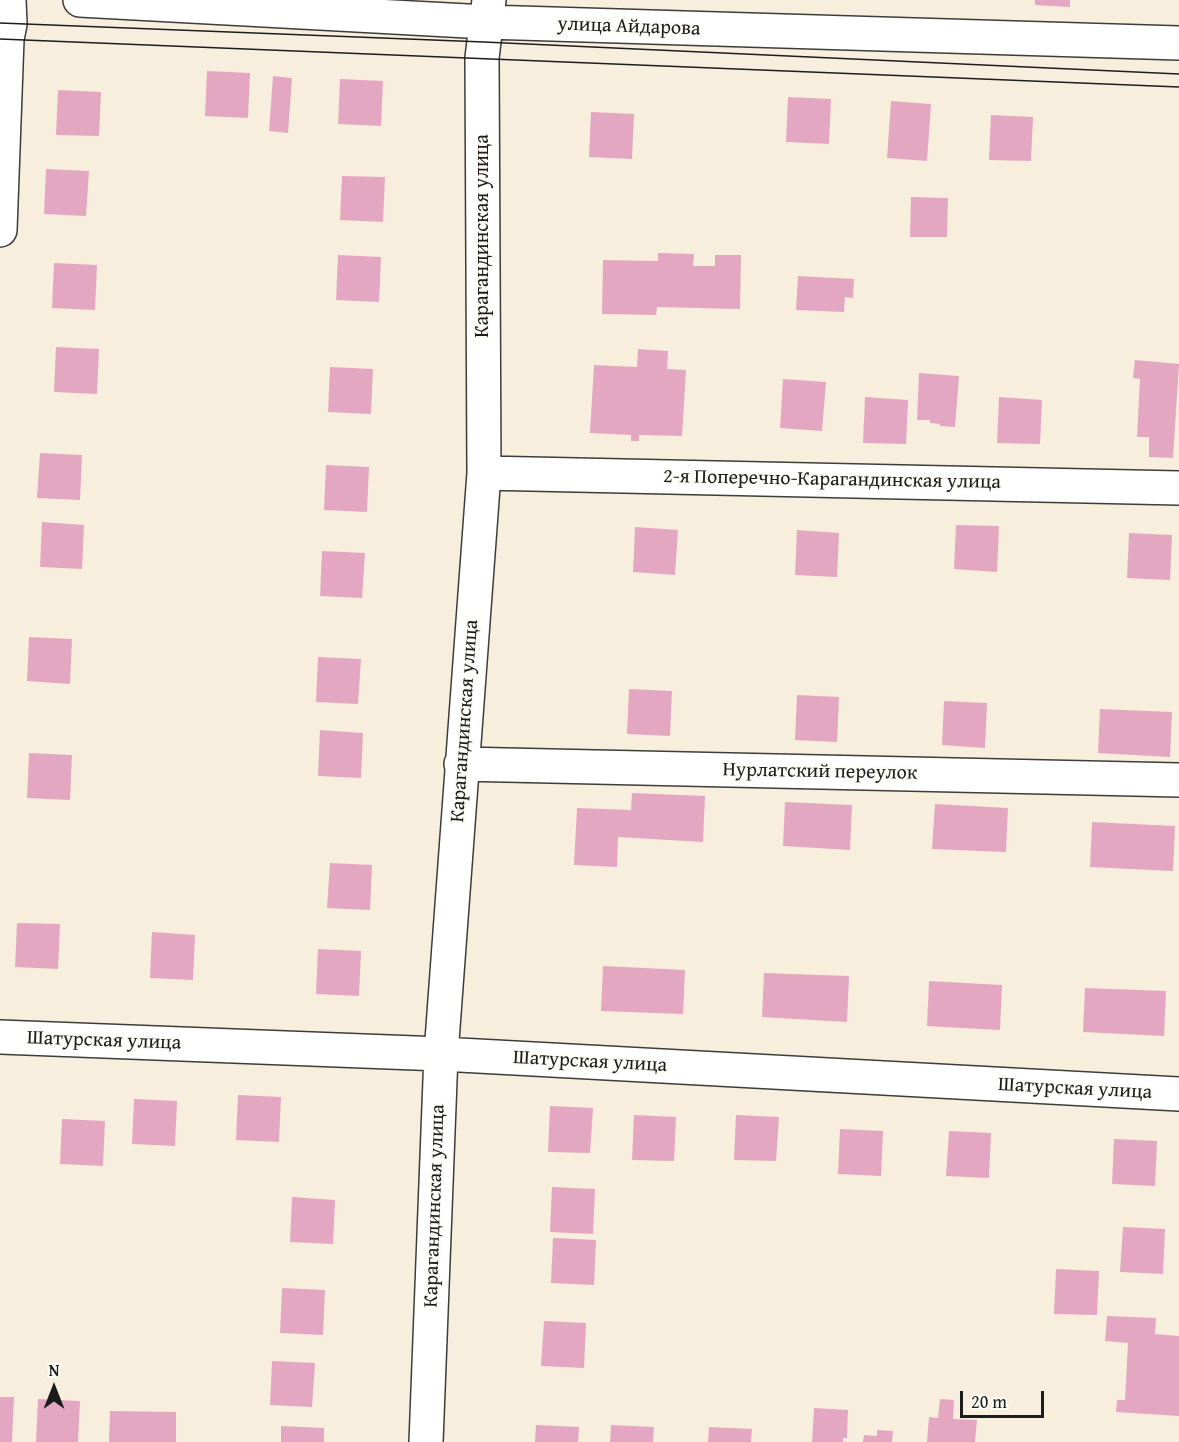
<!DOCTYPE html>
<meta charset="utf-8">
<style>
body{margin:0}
#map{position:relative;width:1179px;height:1442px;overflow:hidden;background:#f8eedd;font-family:"Gentium Book Plus",serif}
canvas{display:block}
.north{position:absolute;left:24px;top:1358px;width:60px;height:60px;-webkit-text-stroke:4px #fdfcf7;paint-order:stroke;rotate:0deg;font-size:16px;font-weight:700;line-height:24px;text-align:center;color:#1c1c1c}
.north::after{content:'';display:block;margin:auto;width:21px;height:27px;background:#1c1c1c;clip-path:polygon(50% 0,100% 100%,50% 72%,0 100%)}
.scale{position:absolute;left:960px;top:1391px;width:84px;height:27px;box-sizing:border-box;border:3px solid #1c1c1c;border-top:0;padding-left:8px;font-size:18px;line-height:21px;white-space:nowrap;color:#1c1c1c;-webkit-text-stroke:4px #fdfcf7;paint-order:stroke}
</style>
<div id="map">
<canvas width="1179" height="1442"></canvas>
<div class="north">N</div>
<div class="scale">20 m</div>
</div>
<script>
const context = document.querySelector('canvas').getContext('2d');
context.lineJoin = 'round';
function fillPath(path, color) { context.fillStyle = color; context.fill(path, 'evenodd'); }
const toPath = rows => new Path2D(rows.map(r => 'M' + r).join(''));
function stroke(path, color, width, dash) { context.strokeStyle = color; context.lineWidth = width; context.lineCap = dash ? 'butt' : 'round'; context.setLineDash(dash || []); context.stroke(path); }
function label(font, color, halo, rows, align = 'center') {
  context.font = font + ' "Gentium Book Plus",serif'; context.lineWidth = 5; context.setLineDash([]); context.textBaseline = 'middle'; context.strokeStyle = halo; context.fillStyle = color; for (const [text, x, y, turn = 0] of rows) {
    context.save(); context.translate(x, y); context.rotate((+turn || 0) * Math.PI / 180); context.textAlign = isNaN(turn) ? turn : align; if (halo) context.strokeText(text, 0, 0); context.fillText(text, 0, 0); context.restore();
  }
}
const building = toPath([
 [1035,0,1070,0,1070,7,1035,5],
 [207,71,250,73,248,118,205,116],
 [273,76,292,78,288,133,269,131],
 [340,79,383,81,381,126,338,124],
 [58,90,101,92,99,136,56,135],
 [788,97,831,99,829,144,786,142],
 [891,101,931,104,927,161,887,158],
 [591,112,634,114,632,159,589,157],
 [991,115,1033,117,1031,161,989,160],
 [46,169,89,171,86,216,44,214],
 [342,176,385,177,383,222,340,220],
 [911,197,948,198,947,237,910,237],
 [658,253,694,254,693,266,715,266,715,255,741,255,740,309,657,307,656,315,602,314,603,260,658,261],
 [338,255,381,257,379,302,336,300],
 [54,263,97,265,95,310,52,308],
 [798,276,854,279,853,298,845,297,844,312,796,310],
 [56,347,99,349,97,394,54,392],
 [638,349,668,351,667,369,686,370,682,436,639,435,639,441,631,441,631,435,590,433,594,365,637,367],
 [1135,360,1179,364,1173,458,1149,457,1149,437,1137,437,1140,379,1133,378],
 [330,367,373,369,371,414,328,412],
 [919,373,959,376,955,427,940,426,940,424,930,423,930,420,917,420],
 [783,379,826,382,822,431,780,428],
 [865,397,908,400,906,444,863,443],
 [999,397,1042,400,1040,444,997,443],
 [40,453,82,455,80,500,37,498],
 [326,465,369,467,367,512,324,510],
 [42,522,84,525,82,569,40,567],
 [956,525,999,526,997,572,954,569],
 [635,527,678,530,675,575,633,572],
 [797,530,839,533,837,577,795,575],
 [1129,533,1172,535,1170,580,1127,578],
 [322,551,365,553,362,598,320,596],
 [29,637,72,639,70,684,27,681],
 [318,657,361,659,358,704,316,702],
 [629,689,672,691,670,736,627,734],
 [797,695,839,697,837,742,795,740],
 [944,701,987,703,985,748,942,745],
 [1100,709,1172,712,1170,757,1098,753],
 [320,730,363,733,361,778,318,776],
 [29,753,72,755,70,800,27,798],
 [632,793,705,796,703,842,618,837,617,867,574,865,577,808,631,810],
 [785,802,852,805,850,850,783,846],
 [935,804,1008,808,1006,852,932,849],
 [1092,822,1175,826,1173,871,1090,867],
 [330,863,372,865,370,910,327,908],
 [17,923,60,924,58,969,15,967],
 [152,932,195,935,193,980,150,978],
 [318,949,361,951,359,996,316,994],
 [603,966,685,970,683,1014,601,1011],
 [764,973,849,976,847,1022,762,1017],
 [929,981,1002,985,1000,1030,927,1026],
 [1085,988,1166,991,1164,1036,1083,1032],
 [238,1095,281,1097,279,1142,236,1140],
 [134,1099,177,1101,175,1146,132,1144],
 [550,1106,593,1108,590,1153,548,1152],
 [634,1115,676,1117,674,1161,632,1160],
 [736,1115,779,1117,776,1161,734,1160],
 [62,1119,105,1121,103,1166,60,1164],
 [840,1129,883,1131,881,1176,838,1174],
 [949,1131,991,1133,989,1178,946,1176],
 [1114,1139,1157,1141,1155,1186,1112,1184],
 [552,1187,595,1189,593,1234,550,1232],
 [292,1197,335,1200,333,1244,290,1242],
 [1123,1227,1165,1229,1163,1274,1120,1272],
 [553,1238,596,1240,594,1285,551,1283],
 [1056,1269,1099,1271,1097,1315,1054,1314],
 [282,1288,325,1290,323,1335,280,1333],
 [1107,1316,1156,1318,1155,1334,1179,1336,1179,1416,1116,1412,1117,1400,1125,1400,1128,1343,1105,1341],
 [544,1321,586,1323,584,1368,541,1366],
 [272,1361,315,1363,312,1407,270,1405],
 [0,1397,14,1397,12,1442,0,1442],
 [38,1399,80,1401,78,1442,36,1442],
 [940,1399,954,1400,953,1419,977,1420,975,1442,927,1442,929,1417,938,1418],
 [814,1408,848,1410,847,1438,843,1438,843,1442,812,1442],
 [110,1411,176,1412,176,1442,109,1442],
 [536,1425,579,1427,578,1442,535,1442],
 [611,1425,654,1427,653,1442,610,1442],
 [281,1426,324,1428,324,1442,281,1442],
 [709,1427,752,1429,751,1442,708,1442],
 [877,1430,893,1431,892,1442,863,1442,864,1435,877,1436]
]);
const minor = toPath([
 [80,0,486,22,1179,43],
 [0,230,7,39,10,24,9,0],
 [484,473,1179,488],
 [461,764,1179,780],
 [0,1037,441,1054,1179,1094],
 [426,1442,441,1054,484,473,482,58,489,0]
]);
const tram = toPath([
 [0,23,484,42,1179,74],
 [0,39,1179,87]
]);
const streetNames = [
 ["улица Айдарова",629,27,2],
 ["Карагандинская улица",483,236,-90],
 ["2-я Поперечно-Карагандинская улица",832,480,1],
 ["Карагандинская улица",465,721,-86],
 ["Нурлатский переулок",820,772,1],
 ["Шатурская улица",104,1041,2],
 ["Шатурская улица",590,1062,3],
 ["Шатурская улица",1075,1089,3],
 ["Карагандинская улица",435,1206,-88]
];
fillPath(building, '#e4a7c1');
stroke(minor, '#3d3c39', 36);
stroke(minor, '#fff', 33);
stroke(tram, '#1c1c1c', 1.5);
label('20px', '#1c1c1c', '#fdfcf7', streetNames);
</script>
